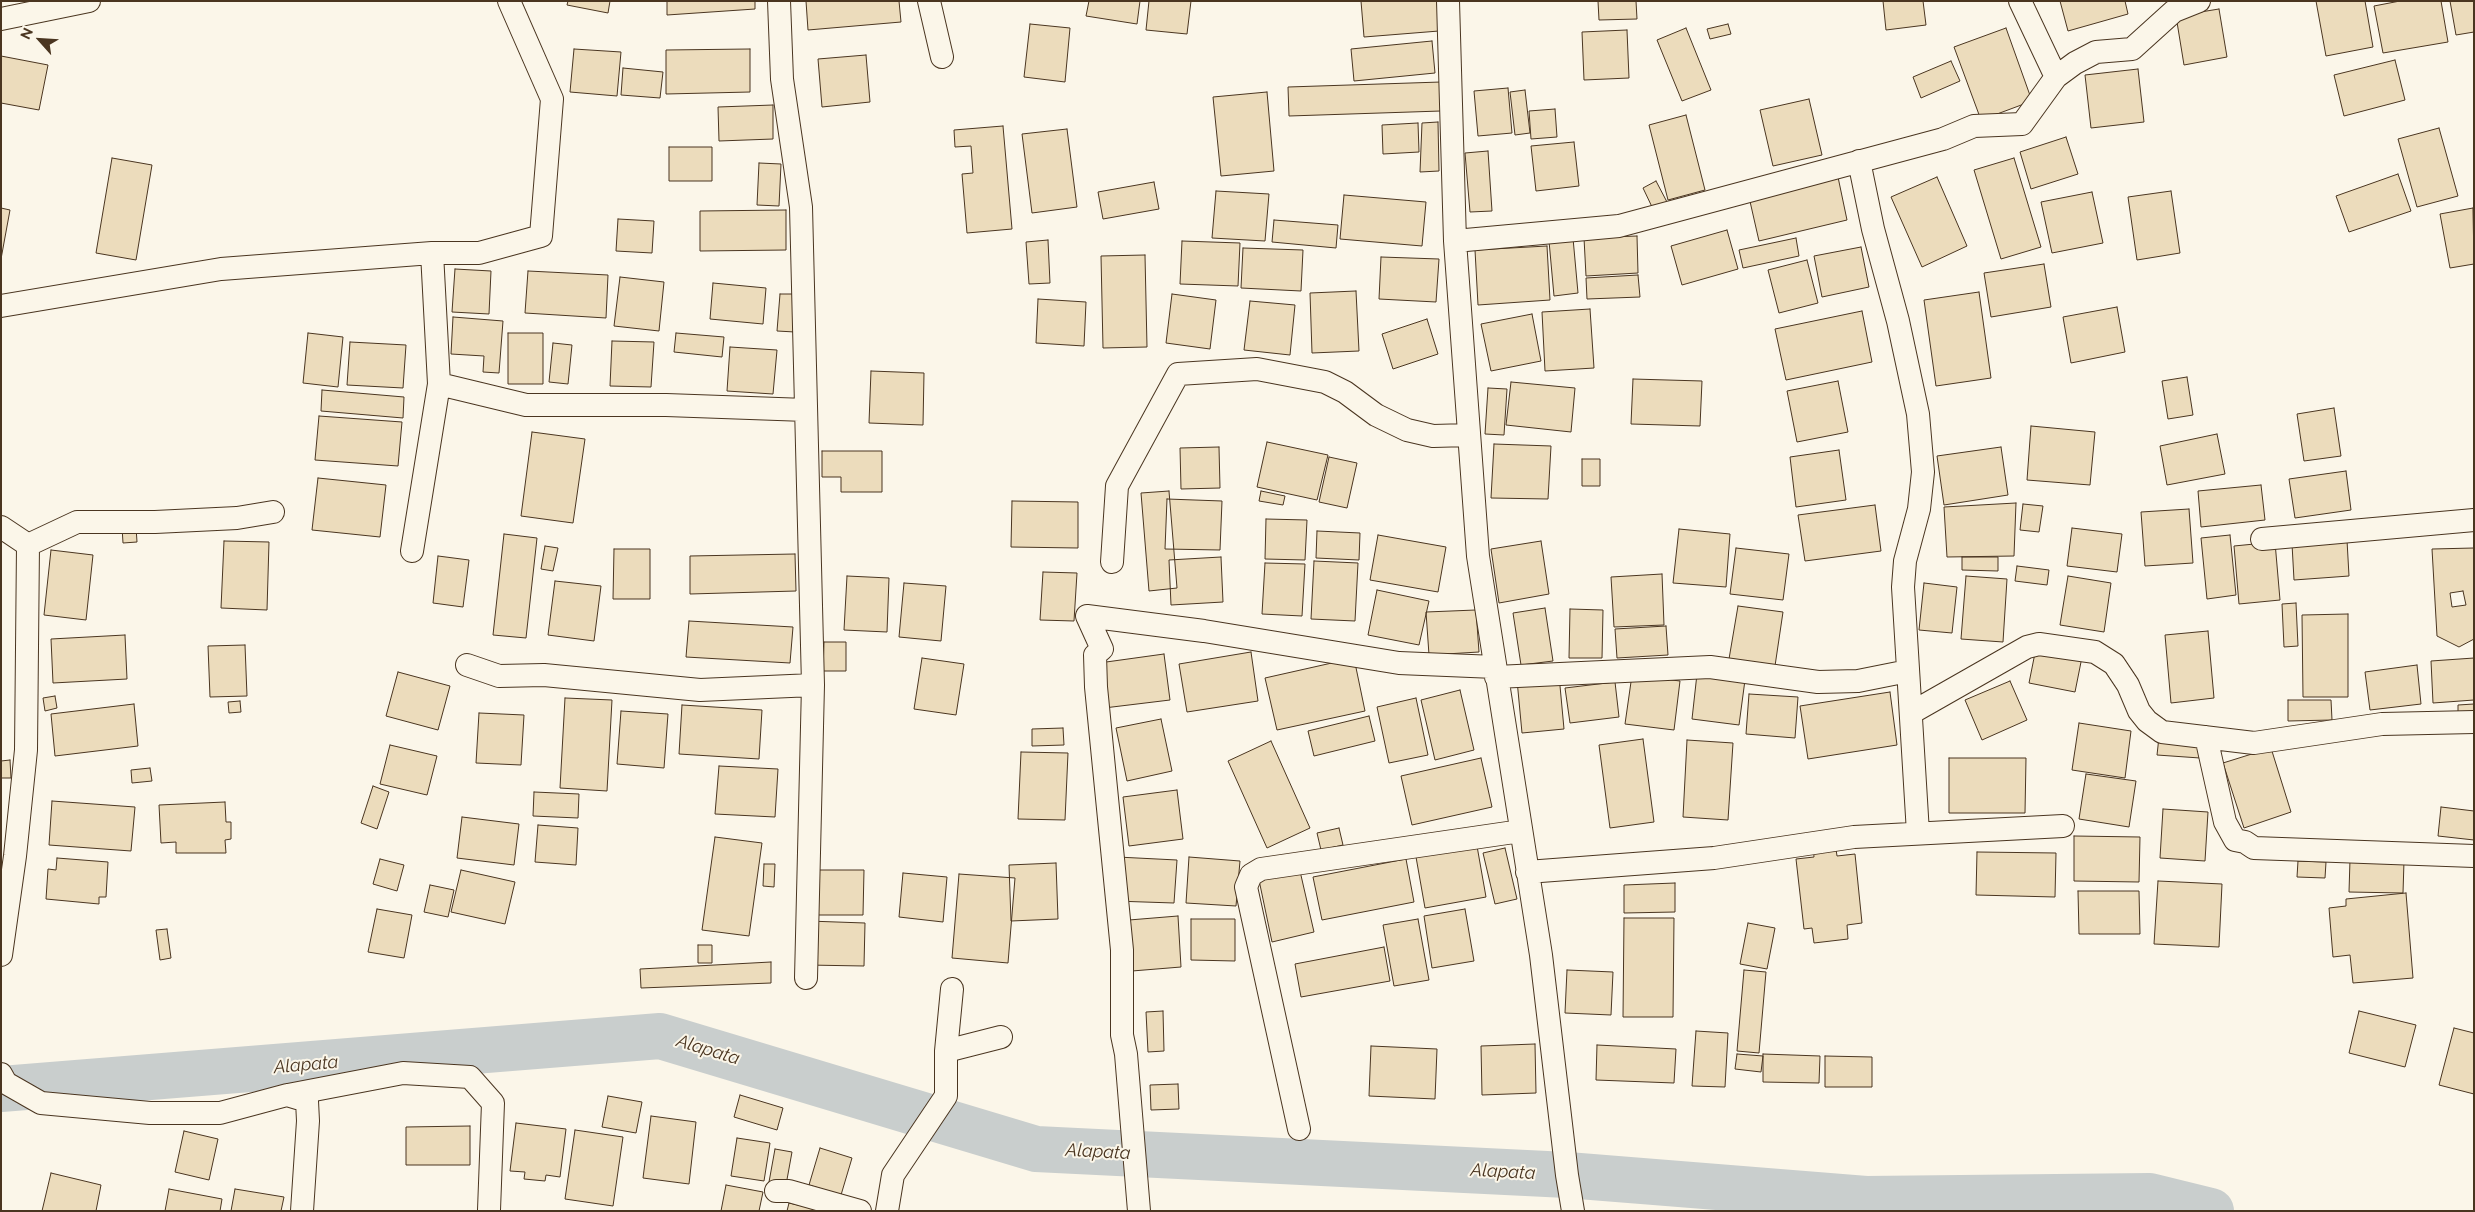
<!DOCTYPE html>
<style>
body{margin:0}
#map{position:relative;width:2475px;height:1212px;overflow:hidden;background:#fbf6e9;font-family:Raleway,sans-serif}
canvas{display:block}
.frame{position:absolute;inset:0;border:2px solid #4a3520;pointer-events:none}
.north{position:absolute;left:15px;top:15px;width:50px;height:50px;-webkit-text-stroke:4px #fbf6e9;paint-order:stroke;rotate:296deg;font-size:14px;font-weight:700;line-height:20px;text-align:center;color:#4a3520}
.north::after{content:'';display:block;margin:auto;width:18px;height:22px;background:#4a3520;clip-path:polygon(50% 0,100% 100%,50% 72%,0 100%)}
</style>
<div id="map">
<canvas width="2475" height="1212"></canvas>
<div class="frame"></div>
<div class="north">N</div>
</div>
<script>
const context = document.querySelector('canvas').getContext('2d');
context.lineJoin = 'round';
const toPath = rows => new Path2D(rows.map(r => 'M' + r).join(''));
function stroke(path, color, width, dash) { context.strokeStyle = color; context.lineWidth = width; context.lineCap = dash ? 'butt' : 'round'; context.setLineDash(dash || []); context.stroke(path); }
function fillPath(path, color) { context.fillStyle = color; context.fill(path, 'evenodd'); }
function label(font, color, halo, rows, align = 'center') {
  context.font = font + ' Raleway,sans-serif'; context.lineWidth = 4; context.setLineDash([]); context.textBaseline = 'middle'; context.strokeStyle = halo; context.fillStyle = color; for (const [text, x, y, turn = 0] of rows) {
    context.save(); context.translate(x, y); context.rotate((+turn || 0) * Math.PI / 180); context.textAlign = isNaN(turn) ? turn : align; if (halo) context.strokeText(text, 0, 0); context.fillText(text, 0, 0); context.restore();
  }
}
const river = toPath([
 [1,1089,660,1036,1036,1149,1567,1175,1866,1199,2150,1196,2211,1211]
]);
const building = toPath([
 [568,1,610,1,608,13,567,5,568,1],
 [667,1,755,1,755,9,667,15,667,1],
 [806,1,899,1,901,22,808,30,806,1],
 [1089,1,1140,1,1137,24,1086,16,1089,1],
 [1149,1,1191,1,1187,34,1146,30,1149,1],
 [1361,1,1437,1,1439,31,1364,37,1361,1],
 [1598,1,1636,1,1637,19,1599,20,1598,1],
 [1883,1,1923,1,1926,25,1886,30,1883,1],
 [2060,1,2125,1,2128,14,2068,31,2060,1],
 [2316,1,2365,1,2373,47,2326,56,2316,1],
 [2400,1,2441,1,2448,42,2383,53,2374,6,2400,1],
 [2450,1,2474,1,2474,32,2456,35,2450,1],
 [2219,9,2227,57,2184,65,2176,16,2219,9],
 [1030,24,1070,28,1065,82,1024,77,1030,24],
 [1728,24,1731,34,1710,39,1707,29,1728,24],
 [1686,28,1711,90,1682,101,1657,40,1686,28],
 [2006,28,2032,101,1981,120,1954,47,2006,28],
 [1627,30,1629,78,1584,80,1582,32,1627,30],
 [1432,41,1435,73,1354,81,1351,49,1432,41],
 [574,49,621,52,617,96,570,92,574,49],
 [750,49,750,92,666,94,666,50,750,49],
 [866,55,870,102,822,107,818,59,866,55],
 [1,56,48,65,39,110,1,103,1,56],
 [2395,60,2405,100,2344,116,2334,75,2395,60],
 [1951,61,1960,81,1921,98,1913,77,1951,61],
 [623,68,663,72,660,98,621,95,623,68],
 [2138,69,2144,122,2091,128,2085,75,2138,69],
 [1441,82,1441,111,1289,116,1288,87,1441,82],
 [1508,88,1512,133,1478,136,1474,91,1508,88],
 [1525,90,1530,133,1515,135,1510,92,1525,90],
 [1267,92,1274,171,1221,176,1213,97,1267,92],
 [1809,99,1822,155,1773,166,1760,110,1809,99],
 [773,105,773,139,719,141,718,107,773,105],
 [1555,109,1557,137,1531,139,1529,111,1555,109],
 [1686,115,1705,190,1668,200,1649,125,1686,115],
 [1438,122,1439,171,1420,172,1422,123,1438,122],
 [1418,123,1419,152,1383,154,1382,125,1418,123],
 [1003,126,1012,229,967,233,962,174,973,173,971,146,955,147,954,130,1003,126],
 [2439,128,2458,196,2417,207,2398,139,2439,128],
 [1067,129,1077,207,1032,213,1022,134,1067,129],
 [2066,137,2078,174,2031,189,2020,152,2066,137],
 [1574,142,1579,186,1536,191,1531,146,1574,142],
 [669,147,712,147,712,181,669,181,669,147],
 [1488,151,1492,211,1470,212,1465,153,1488,151],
 [112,158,152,165,136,260,96,253,112,158],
 [2014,158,2041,247,2001,259,1974,170,2014,158],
 [759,163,781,164,779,206,757,205,759,163],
 [2398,174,2411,211,2349,232,2336,196,2398,174],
 [1838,177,1847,220,1759,241,1749,197,1838,177],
 [1937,177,1967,246,1922,267,1891,197,1937,177],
 [1656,181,1667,202,1653,209,1643,188,1656,181],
 [1154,182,1159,209,1103,219,1098,192,1154,182],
 [1216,191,1269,194,1265,241,1212,238,1216,191],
 [2171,191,2180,253,2137,260,2128,197,2171,191],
 [2092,192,2103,243,2052,253,2041,202,2092,192],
 [1344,195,1426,202,1422,246,1340,239,1344,195],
 [1,208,10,210,1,259,1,208],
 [2473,208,2474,264,2450,268,2440,214,2473,208],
 [786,210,786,250,700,251,700,211,786,210],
 [618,219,654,221,652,253,616,251,618,219],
 [1274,220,1338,225,1336,248,1272,242,1274,220],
 [1727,230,1738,269,1682,285,1671,246,1727,230],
 [1637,236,1638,273,1586,276,1584,238,1637,236],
 [1573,238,1578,293,1554,296,1549,241,1573,238],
 [1796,238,1799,256,1743,268,1739,250,1796,238],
 [1048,240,1050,283,1029,284,1026,242,1048,240],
 [1182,241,1240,243,1238,286,1180,284,1182,241],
 [1547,246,1550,300,1478,305,1475,250,1547,246],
 [1861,247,1869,287,1822,297,1814,256,1861,247],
 [1243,248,1303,250,1301,291,1241,288,1243,248],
 [1145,255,1147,347,1103,348,1101,256,1145,255],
 [1381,257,1439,259,1436,302,1379,299,1381,257],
 [1807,260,1818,303,1779,313,1768,270,1807,260],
 [2044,264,2051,307,1991,317,1984,273,2044,264],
 [455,269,491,271,489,314,452,312,455,269],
 [528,271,608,275,606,318,525,313,528,271],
 [1638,275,1640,297,1587,299,1586,278,1638,275],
 [620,277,664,282,659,331,614,326,620,277],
 [713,283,766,288,763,324,710,319,713,283],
 [1356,291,1359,351,1312,353,1310,293,1356,291],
 [1979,292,1991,378,1936,386,1924,300,1979,292],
 [780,294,797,294,795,332,777,331,780,294],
 [1172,294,1216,300,1210,349,1166,343,1172,294],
 [1038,299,1086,302,1084,346,1036,343,1038,299],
 [1250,301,1295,305,1290,355,1244,350,1250,301],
 [2117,307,2125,352,2071,363,2063,317,2117,307],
 [1590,309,1594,368,1545,371,1542,312,1590,309],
 [1862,311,1872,362,1786,380,1775,329,1862,311],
 [1532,314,1541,361,1491,371,1481,324,1532,314],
 [453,317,503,321,499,373,483,372,484,356,451,354,453,317],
 [1427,319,1438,354,1393,369,1382,334,1427,319],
 [308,333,343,337,338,387,303,383,308,333],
 [508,333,543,333,543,384,508,384,508,333],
 [676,333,724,337,722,357,674,352,676,333],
 [612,341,654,342,651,387,610,386,612,341],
 [350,342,406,345,403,388,347,385,350,342],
 [553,343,572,345,568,384,549,382,553,343],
 [730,347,777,350,773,394,727,391,730,347],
 [871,371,924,373,923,425,869,423,871,371],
 [2187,377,2193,415,2168,419,2162,381,2187,377],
 [1633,379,1702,381,1700,426,1631,424,1633,379],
 [1838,381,1848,432,1797,442,1787,391,1838,381],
 [1511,382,1575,388,1571,432,1506,425,1511,382],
 [1488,388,1507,389,1504,435,1485,434,1488,388],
 [322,390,404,397,403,418,321,411,322,390],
 [2334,408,2341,456,2304,461,2297,414,2334,408],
 [319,416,402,422,398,466,315,460,319,416],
 [2031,426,2095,432,2090,485,2027,480,2031,426],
 [532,432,585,439,573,523,521,516,532,432],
 [2217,434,2225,474,2167,485,2160,446,2217,434],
 [1267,442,1328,455,1317,500,1257,487,1267,442],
 [1494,444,1551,446,1548,499,1491,498,1494,444],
 [1219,447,1220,488,1181,489,1180,448,1219,447],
 [2001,447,2008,495,1944,505,1937,456,2001,447],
 [1839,450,1846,500,1796,507,1790,457,1839,450],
 [822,451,882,451,882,492,841,492,841,477,822,477,822,451],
 [1329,457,1357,463,1347,508,1319,502,1329,457],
 [1582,459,1600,459,1600,486,1582,486,1582,459],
 [2346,471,2351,510,2295,518,2289,479,2346,471],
 [318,478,386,485,380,537,312,530,318,478],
 [2261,485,2265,520,2201,527,2198,491,2261,485],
 [1169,491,1177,588,1149,591,1141,493,1169,491],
 [1261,491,1285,496,1283,505,1259,501,1261,491],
 [1167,499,1222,501,1220,550,1165,549,1167,499],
 [1012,501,1078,502,1078,548,1011,547,1012,501],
 [2016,503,2014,556,1947,557,1944,507,2016,503],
 [2023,504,2043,506,2039,532,2020,530,2023,504],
 [1875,505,1881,551,1805,561,1798,515,1875,505],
 [2189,509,2193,563,2145,566,2141,512,2189,509],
 [1266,519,1307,520,1305,560,1265,559,1266,519],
 [122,527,136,527,137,542,123,543,122,527],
 [2072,528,2122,534,2117,572,2067,566,2072,528],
 [1679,529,1730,534,1726,587,1673,583,1679,529],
 [1317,531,1360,533,1359,560,1316,558,1317,531],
 [504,534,537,538,526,638,493,635,504,534],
 [1378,535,1446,547,1438,592,1370,580,1378,535],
 [2230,535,2236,595,2207,599,2201,538,2230,535],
 [2347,540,2349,576,2294,580,2292,544,2347,540],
 [224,541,269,542,267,610,221,608,224,541],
 [1541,541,1549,594,1499,603,1491,549,1541,541],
 [2275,542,2280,600,2239,604,2234,546,2275,542],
 [545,546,558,548,553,571,541,569,545,546],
 [1736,548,1789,554,1783,600,1730,594,1736,548],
 [2474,548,2474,639,2459,647,2437,636,2432,549,2474,548],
 [2463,591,2466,605,2452,607,2450,593,2463,591],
 [614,549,650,549,650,599,613,599,614,549],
 [51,550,93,555,86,620,44,615,51,550],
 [795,554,796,591,690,594,690,556,795,554],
 [438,556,469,560,463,607,433,603,438,556],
 [1221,557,1223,602,1171,605,1169,560,1221,557],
 [1962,557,1998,557,1998,571,1962,570,1962,557],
 [1314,561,1358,563,1355,621,1311,619,1314,561],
 [1265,563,1305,564,1302,616,1262,614,1265,563],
 [2017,566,2049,570,2047,585,2015,581,2017,566],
 [1043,572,1077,573,1074,621,1040,620,1043,572],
 [1662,574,1664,625,1614,627,1611,577,1662,574],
 [847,576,889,578,887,632,844,630,847,576],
 [1966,576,2007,579,2003,642,1961,639,1966,576],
 [2068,576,2111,583,2104,632,2060,625,2068,576],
 [555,581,601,586,594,641,548,635,555,581],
 [904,583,946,586,941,641,899,637,904,583],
 [1924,583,1957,587,1952,633,1919,630,1924,583],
 [1377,590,1429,601,1419,645,1368,635,1377,590],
 [2296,603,2298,646,2284,647,2282,604,2296,603],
 [1738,606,1783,612,1775,666,1729,659,1738,606],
 [1545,608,1553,661,1521,665,1513,613,1545,608],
 [1570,609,1603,610,1602,658,1569,658,1570,609],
 [1476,610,1479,652,1429,655,1426,612,1476,610],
 [2348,614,2348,697,2303,697,2302,615,2348,614],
 [689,621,793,627,790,663,686,657,689,621],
 [1666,626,1668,655,1617,658,1615,629,1666,626],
 [2208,631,2214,698,2171,703,2165,635,2208,631],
 [125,635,127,679,53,683,51,639,125,635],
 [824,642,846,642,846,671,823,671,824,642],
 [245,645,247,696,210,697,208,646,245,645],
 [2036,648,2082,657,2075,692,2029,683,2036,648],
 [1251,652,1258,701,1187,712,1179,664,1251,652],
 [1164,654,1170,700,1104,708,1099,663,1164,654],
 [922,658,964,664,956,715,914,709,922,658],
 [1354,658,1365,711,1277,730,1265,678,1354,658],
 [2474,658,2474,700,2433,703,2431,661,2474,658],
 [2417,665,2421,704,2370,710,2365,672,2417,665],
 [398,672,450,686,438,730,386,716,398,672],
 [1697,674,1745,680,1739,725,1692,719,1697,674],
 [1559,675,1564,729,1522,733,1517,680,1559,675],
 [1632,675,1680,681,1674,730,1625,724,1632,675],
 [2010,681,2027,720,1982,740,1965,700,2010,681],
 [1615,682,1619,717,1570,723,1565,688,1615,682],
 [1460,690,1474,750,1435,760,1421,700,1460,690],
 [1890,692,1897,745,1808,759,1800,706,1890,692],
 [1749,694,1798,697,1795,738,1746,734,1749,694],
 [55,696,57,708,45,711,43,698,55,696],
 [565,698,612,700,607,791,560,788,565,698],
 [1416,698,1428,755,1389,763,1377,707,1416,698],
 [2288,700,2331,700,2332,720,2288,721,2288,700],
 [240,701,241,712,229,713,228,702,240,701],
 [134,704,138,746,55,756,51,714,134,704],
 [2474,704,2474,715,2458,716,2458,705,2474,704],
 [682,705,762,710,759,759,679,754,682,705],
 [621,711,668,714,664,768,617,764,621,711],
 [479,713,524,715,521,765,476,763,479,713],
 [1369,716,1375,741,1314,756,1308,731,1369,716],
 [1161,719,1172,771,1127,781,1116,728,1161,719],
 [2079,723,2131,731,2125,778,2072,770,2079,723],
 [1063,728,1064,745,1032,746,1032,729,1063,728],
 [2159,737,2202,740,2200,758,2157,755,2159,737],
 [1643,739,1654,822,1610,828,1599,745,1643,739],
 [1687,740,1733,743,1728,820,1683,817,1687,740],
 [1271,741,1310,828,1267,848,1228,761,1271,741],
 [390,745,437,756,427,795,380,784,390,745],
 [2271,748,2291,812,2244,828,2223,763,2271,748],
 [1021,752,1068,753,1065,820,1018,819,1021,752],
 [1481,758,1492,807,1412,825,1401,776,1481,758],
 [1949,758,2026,758,2025,813,1949,813,1949,758],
 [10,760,11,778,1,778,1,761,10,760],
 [719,766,778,769,775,817,715,814,719,766],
 [150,768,152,781,132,783,131,770,150,768],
 [2086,774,2136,781,2129,827,2079,819,2086,774],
 [373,786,389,792,377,829,361,823,373,786],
 [1177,790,1183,839,1129,846,1123,797,1177,790],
 [534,792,579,794,578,818,533,816,534,792],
 [52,801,135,807,131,851,49,845,52,801],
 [225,802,226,822,231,822,231,839,225,840,226,853,176,853,176,842,161,843,159,805,225,802],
 [2441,807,2474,811,2474,840,2438,836,2441,807],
 [2163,809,2208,812,2205,861,2160,858,2163,809],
 [462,817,519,824,514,865,457,858,462,817],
 [538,825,578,828,576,865,535,862,538,825],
 [1339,828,1343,845,1321,850,1317,833,1339,828],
 [2074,836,2140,837,2139,882,2074,881,2074,836],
 [715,837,762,843,749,936,702,930,715,837],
 [1835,842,1837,856,1855,854,1862,923,1847,925,1848,939,1814,943,1812,928,1804,929,1796,859,1814,857,1813,844,1835,842],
 [1477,846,1486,897,1425,908,1416,857,1477,846],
 [1505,848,1517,899,1495,904,1483,853,1505,848],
 [1977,852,2056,853,2055,897,1976,895,1977,852],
 [1117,857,1177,860,1174,903,1114,901,1117,857],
 [1189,857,1240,861,1236,906,1186,903,1189,857],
 [57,858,108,862,106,897,99,897,99,904,46,899,48,869,56,870,57,858],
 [380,859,404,865,397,891,373,884,380,859],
 [1406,859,1414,902,1322,920,1313,877,1406,859],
 [2350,860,2404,861,2403,893,2349,892,2350,860],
 [2298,861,2326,862,2325,878,2297,877,2298,861],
 [1056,863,1058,919,1011,921,1009,865,1056,863],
 [764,864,775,864,774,887,763,886,764,864],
 [461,870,515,882,505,924,451,912,461,870],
 [805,870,864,870,863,915,805,915,805,870],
 [1300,871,1314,932,1272,942,1259,880,1300,871],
 [903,873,947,877,943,922,899,917,903,873],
 [959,874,1015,878,1008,963,952,958,959,874],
 [2158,881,2222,884,2219,947,2154,944,2158,881],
 [1675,883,1675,912,1624,913,1624,885,1675,883],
 [430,885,454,890,448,917,424,912,430,885],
 [2078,891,2139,891,2140,934,2079,934,2078,891],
 [2406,893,2413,978,2353,983,2350,955,2333,957,2329,908,2346,906,2346,899,2406,893],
 [377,909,412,915,404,958,368,952,377,909],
 [1465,909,1474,961,1432,968,1424,916,1465,909],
 [1178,916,1181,967,1132,971,1129,920,1178,916],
 [1624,918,1674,918,1673,1017,1623,1017,1624,918],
 [1191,919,1235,919,1235,961,1191,960,1191,919],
 [1418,919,1429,980,1394,986,1383,925,1418,919],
 [808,921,865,923,864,966,807,965,808,921],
 [1748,923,1775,928,1767,969,1740,964,1748,923],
 [167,929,171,958,160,960,156,930,167,929],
 [698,945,712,945,712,963,698,963,698,945],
 [1384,947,1390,981,1301,997,1295,964,1384,947],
 [771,962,771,983,641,988,640,969,771,962],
 [1567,970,1613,972,1611,1015,1565,1013,1567,970],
 [1744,970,1766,972,1759,1053,1737,1051,1744,970],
 [1163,1011,1164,1051,1148,1052,1146,1012,1163,1011],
 [2359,1011,2416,1025,2405,1067,2349,1053,2359,1011],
 [2454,1028,2474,1033,2474,1094,2439,1085,2454,1028],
 [1696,1031,1728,1033,1725,1087,1692,1086,1696,1031],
 [1535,1044,1536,1093,1482,1095,1481,1046,1535,1044],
 [1597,1045,1676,1049,1674,1083,1596,1080,1597,1045],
 [1371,1046,1437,1049,1435,1099,1369,1096,1371,1046],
 [1737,1054,1763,1056,1761,1072,1735,1069,1737,1054],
 [1763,1054,1820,1056,1819,1083,1763,1082,1763,1054],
 [1825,1056,1872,1057,1872,1087,1825,1087,1825,1056],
 [1178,1084,1179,1109,1151,1110,1150,1085,1178,1084],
 [740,1095,783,1108,777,1130,734,1117,740,1095],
 [608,1096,642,1102,636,1133,602,1127,608,1096],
 [651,1116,696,1122,689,1184,643,1178,651,1116],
 [516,1123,566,1129,560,1177,546,1175,545,1181,524,1179,525,1172,510,1171,516,1123],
 [470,1126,470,1165,406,1165,406,1127,470,1126],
 [575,1130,623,1137,613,1206,565,1199,575,1130],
 [184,1131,218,1139,209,1180,175,1172,184,1131],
 [737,1138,770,1143,764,1181,731,1176,737,1138],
 [820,1148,852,1158,841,1195,809,1185,820,1148],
 [775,1149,792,1152,786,1185,769,1182,775,1149],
 [51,1173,101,1185,96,1211,42,1211,51,1173],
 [726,1185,763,1192,759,1211,721,1211,726,1185],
 [169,1189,222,1199,220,1211,165,1211,169,1189],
 [235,1189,284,1197,281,1211,231,1211,235,1189],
 [789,1203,825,1211,787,1211,789,1203]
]);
const minor = toPath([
 [779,1,782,79,801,207,813,685,806,978],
 [929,1,942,57],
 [1448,1,1455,241,1478,556,1541,955,1567,1175,1573,1211],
 [2020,1,2056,77],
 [1,19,89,1],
 [1859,161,1873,229,1898,321,1918,414,1923,472,1919,509,1905,561,1903,587,1918,833],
 [1455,241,1619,226,1943,139,1974,126,2022,124,2056,77,2075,63,2096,52,2132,49,2174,11,2199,1],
 [1,306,221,269,432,253],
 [439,384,526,405,666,405,806,410],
 [1,527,28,545,77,522,155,522,237,518,273,512],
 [2262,539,2474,520],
 [412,551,439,384,432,253,479,253,541,236,552,99,509,1],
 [1112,562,1117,486,1178,374,1257,369,1325,382,1345,392,1376,415,1407,430,1433,436,1469,435],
 [467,665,499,676,544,675,700,690,813,685],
 [1496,677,1710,667,1818,682,1858,681,1908,671],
 [1911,713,2027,647,2039,644,2095,652,2114,664,2128,685,2139,711,2147,721,2162,732,2254,743,2382,724,2474,722],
 [2206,737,2225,822,2235,840,2245,842,2254,848,2474,856],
 [1527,872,1714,858,1854,837,2063,826],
 [1,955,15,856,26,750,28,545],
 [946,1051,1001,1037],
 [1,1074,6,1083,41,1103,150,1113,220,1113,287,1095,307,1101,308,1121,302,1211],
 [288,1095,403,1073,470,1077,493,1103,489,1210],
 [1299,1129,1246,887,1251,875,1261,869,1521,831],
 [776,1191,789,1191,860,1211],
 [887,1211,893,1175,946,1096,946,1051,952,989],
 [1139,1211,1126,1054,1122,1035,1122,950,1096,687,1095,655,1102,649,1087,616,1204,631,1399,663,1495,667]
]);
const waterNames = [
 ["Alapata",708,1050,17],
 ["Alapata",306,1065,-5],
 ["Alapata",1098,1152,3],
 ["Alapata",1503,1172,3]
];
stroke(river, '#c9cecd', 46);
fillPath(building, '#ecdcbc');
stroke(building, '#4a3520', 1);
stroke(minor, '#4a3520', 24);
stroke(minor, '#fbf6e9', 22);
label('italic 18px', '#4a3520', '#fbf6e9', waterNames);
</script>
